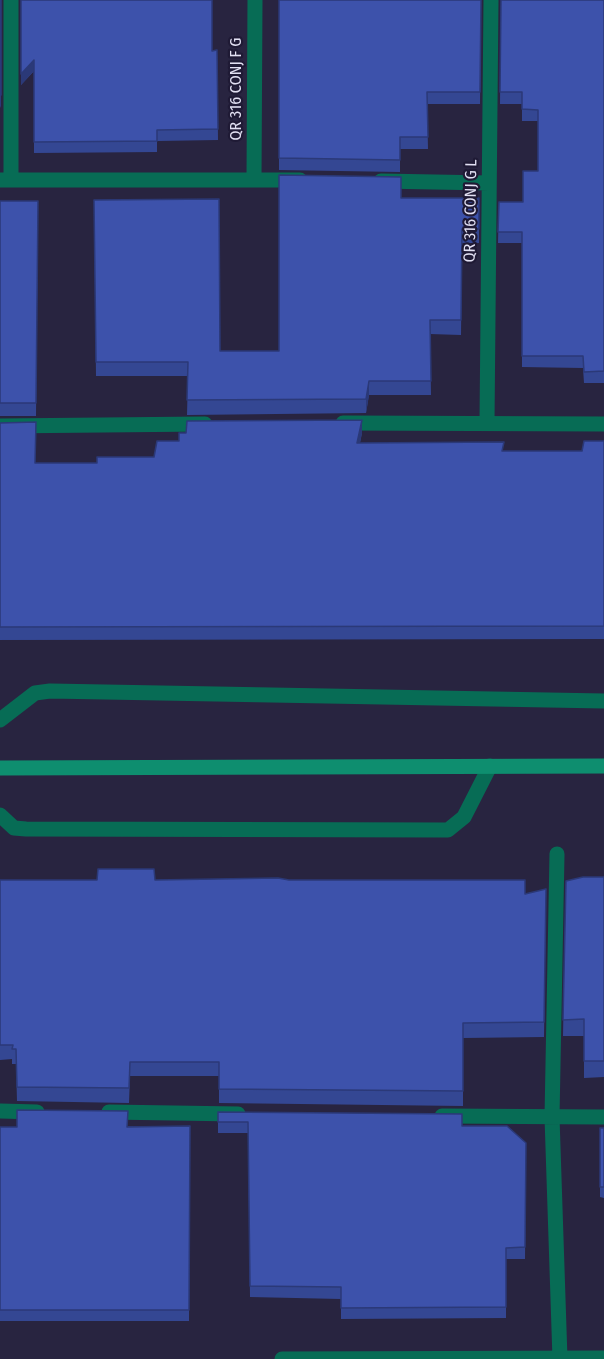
<!DOCTYPE html>
<style>
body{margin:0}
canvas{display:block;background:#282440}
</style>
<canvas width="604" height="1359"></canvas>
<script>
const context = document.querySelector('canvas').getContext('2d');
context.lineJoin = 'round';
const toPath = rows => new Path2D(rows.map(r => 'M' + r).join(''));
function stroke(path, color, width, dash) { context.strokeStyle = color; context.lineWidth = width; context.lineCap = dash ? 'butt' : 'round'; context.setLineDash(dash || []); context.stroke(path); }
function fillPath(path, color) { context.fillStyle = color; context.fill(path, 'evenodd'); }
function label(font, color, halo, rows, align = 'center') {
  context.font = font + ' "Fira Sans Condensed",sans-serif'; context.lineWidth = 4.5; context.setLineDash([]); context.textBaseline = 'middle'; context.strokeStyle = halo; context.fillStyle = color; for (const [text, x, y, turn = 0] of rows) {
    context.save(); context.translate(x, y); context.rotate((+turn || 0) * Math.PI / 180); context.textAlign = isNaN(turn) ? turn : align; if (halo) context.strokeText(text, 0, 0); context.fillText(text, 0, 0); context.restore();
  }
}
const lane = toPath([
 [0,720,35,693,50,691,604,701],
 [0,815,14,828,26,829,448,830,464,817,490,766]
]);
const street = toPath([
 [11,179,11,0],
 [254,179,255,0],
 [0,180,300,180],
 [381,181,489,183],
 [487,422,491,0],
 [343,423,604,424],
 [0,426,205,424],
 [557,854,552,1117,560,1359],
 [0,1111,37,1112],
 [109,1112,238,1114],
 [442,1116,604,1117],
 [282,1359,604,1358]
]);
const secondary = toPath([
 [0,768,604,766]
]);
const wall = toPath([
 [21,0,212,51,217,50,218,140,157,141,157,152,34,153,34,71,21,85],
 [279,0,481,0,480,104,427,104,428,149,400,149,400,172,279,170],
 [501,0,604,0,604,383,584,383,583,368,522,367,522,243,498,243,499,202,523,202,538,171,538,121,522,121,522,104,500,104],
 [401,198,479,198,479,243,462,243,461,335,430,334,431,395,369,395,366,413,187,415,188,376,96,376,94,200,220,351,279,351],
 [0,201,38,201,36,416,0,416],
 [0,423,36,463,97,463,154,457,179,441,362,433,360,443,504,451,582,451,604,441,604,639,0,640],
 [604,877,604,1077,584,1078,584,1036,563,1036,566,881],
 [0,880,289,880,525,894,546,889,544,1037,463,1038,463,1106,219,1103,219,1076,130,1076,129,1103,17,1101,16,1064,12,1064,12,1059,0,1060],
 [218,1112,462,1126,526,1143,525,1259,506,1259,506,1318,341,1319,341,1299,250,1297,248,1133,218,1133],
 [190,1126,189,1321,0,1321,0,1127],
 [600,1128,604,1128,604,1198,600,1197]
]);
const shadedWall = toPath([
 [34,60,34,71,21,85,21,74],
 [1,95,1,106,0,108,0,96],
 [369,381,369,395,366,413,366,399],
 [362,420,362,433,357,456,357,443]
]);
const building = toPath([
 [0,0,1,0,1,95,0,96,0,0],
 [21,0,212,0,212,51,217,50,218,129,157,130,157,141,34,142,34,60,21,74,21,0],
 [279,0,481,0,480,92,427,92,428,137,400,137,400,160,279,158,279,0],
 [501,0,604,0,604,371,584,372,583,356,522,356,522,232,498,232,499,202,523,202,523,171,538,171,538,110,522,109,522,92,500,92,501,0],
 [279,175,401,177,401,198,479,198,479,229,462,229,461,320,430,320,431,381,369,381,366,399,187,400,188,362,96,362,94,200,219,199,220,351,279,351,279,175],
 [0,201,38,201,36,403,0,403,0,201],
 [362,420,357,443,504,442,502,451,582,451,584,441,604,441,604,626,0,627,0,423,36,422,35,463,97,463,97,457,154,457,157,441,179,441,179,433,186,433,187,421,362,420],
 [98,869,154,869,155,880,278,878,289,880,525,880,525,894,546,889,544,1022,463,1023,463,1091,219,1089,219,1062,130,1062,129,1088,17,1087,16,1049,12,1049,13,1045,0,1045,0,880,97,880,98,869],
 [583,877,604,877,604,1061,584,1061,584,1019,563,1020,566,881,583,877],
 [17,1110,128,1111,127,1127,190,1126,189,1310,0,1310,0,1127,17,1127,17,1110],
 [218,1112,462,1114,462,1126,507,1126,526,1143,525,1247,506,1248,506,1307,341,1308,341,1287,250,1286,248,1122,218,1122,218,1112],
 [600,1128,604,1128,604,1187,600,1187,600,1128]
]);
const streetNames = [
 ["QR 316 CONJ F G",237,89,-90],
 ["QR 316 CONJ G L",471,211,-89]
];
stroke(lane, '#076c55', 15);
stroke(street, '#076c55', 15);
stroke(secondary, '#0e8e6f', 15);
fillPath(wall, '#344793');
fillPath(shadedWall, '#2b3978');
fillPath(building, '#3d52ab');
stroke(building, '#2b3978', 1.5);
label('16px', '#e2e0f3', '#1f1a35', streetNames);
</script>
